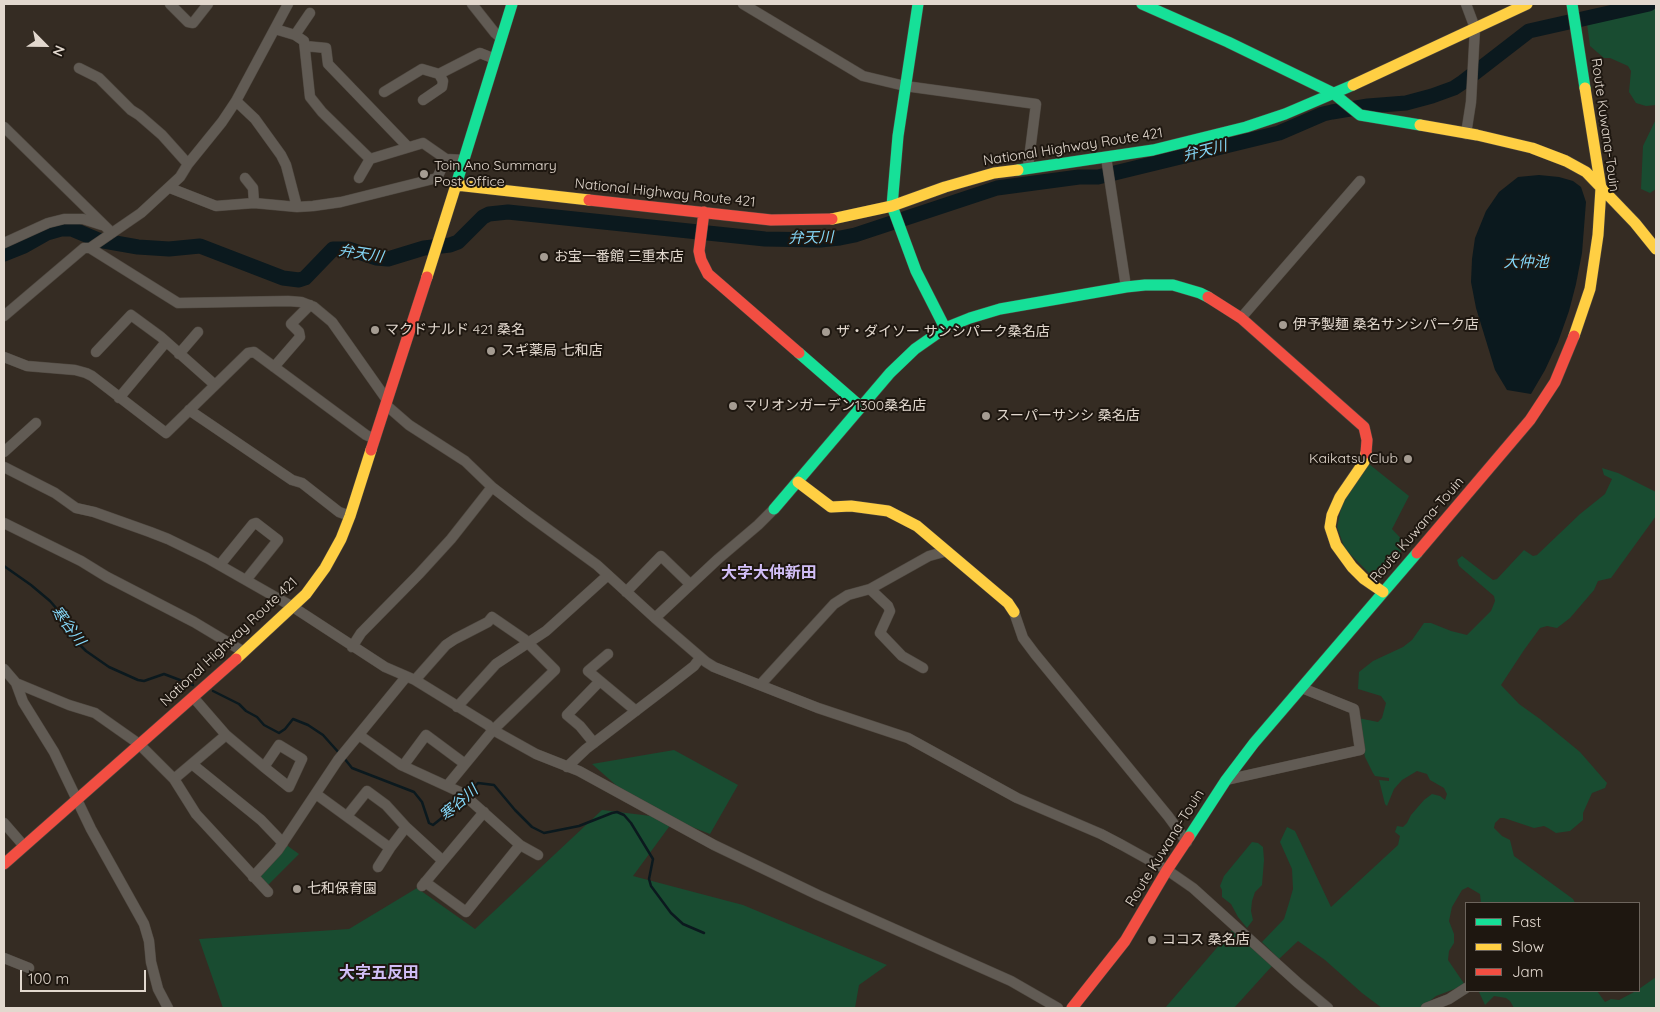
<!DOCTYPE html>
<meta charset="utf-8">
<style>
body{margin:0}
#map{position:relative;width:1660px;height:1012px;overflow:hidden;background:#352c23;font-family:Quicksand,sans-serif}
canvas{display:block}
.frame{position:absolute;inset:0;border:5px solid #e2d8ce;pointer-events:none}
.legend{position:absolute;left:1465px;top:902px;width:175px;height:90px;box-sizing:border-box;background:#1e1710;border:1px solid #6c645c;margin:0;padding:6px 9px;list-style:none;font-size:15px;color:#e2d8ce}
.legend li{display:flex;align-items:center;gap:10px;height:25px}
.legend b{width:25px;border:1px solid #6c645c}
.north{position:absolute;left:20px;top:20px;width:50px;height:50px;-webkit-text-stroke:4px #1e1710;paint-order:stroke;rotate:113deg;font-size:14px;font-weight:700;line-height:20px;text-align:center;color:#e2d8ce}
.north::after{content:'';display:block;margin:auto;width:18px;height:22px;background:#e2d8ce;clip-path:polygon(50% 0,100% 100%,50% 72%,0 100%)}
.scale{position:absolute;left:20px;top:970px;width:126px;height:22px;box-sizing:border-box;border:2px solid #e2d8ce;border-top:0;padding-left:6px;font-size:15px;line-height:18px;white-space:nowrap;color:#e2d8ce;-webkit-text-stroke:4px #1e1710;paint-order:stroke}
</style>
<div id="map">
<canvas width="1660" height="1012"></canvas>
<div class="frame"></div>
<ul class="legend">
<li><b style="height:6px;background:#16e098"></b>Fast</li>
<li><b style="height:6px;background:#ffcf43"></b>Slow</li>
<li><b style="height:6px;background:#f24e42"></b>Jam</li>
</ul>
<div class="north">N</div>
<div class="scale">100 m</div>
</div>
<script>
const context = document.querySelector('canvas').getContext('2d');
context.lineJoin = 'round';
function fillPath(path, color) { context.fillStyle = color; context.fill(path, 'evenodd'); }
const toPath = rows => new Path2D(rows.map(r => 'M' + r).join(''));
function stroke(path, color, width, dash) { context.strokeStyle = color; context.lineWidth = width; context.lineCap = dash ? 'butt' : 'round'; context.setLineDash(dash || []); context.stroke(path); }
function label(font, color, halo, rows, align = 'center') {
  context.font = font + ' Quicksand,"Noto Sans JP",sans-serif'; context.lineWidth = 4; context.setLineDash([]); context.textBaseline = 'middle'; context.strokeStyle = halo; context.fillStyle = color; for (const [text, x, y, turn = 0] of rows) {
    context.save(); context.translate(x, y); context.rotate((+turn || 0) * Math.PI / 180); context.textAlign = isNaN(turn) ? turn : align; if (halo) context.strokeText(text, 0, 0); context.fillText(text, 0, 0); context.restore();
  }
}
const green = toPath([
 [1656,4,1656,105,1646,106,1636,103,1629,92,1631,71,1628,66,1610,58,1604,58,1590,46,1587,24,1647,9],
 [1656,119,1656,189,1650,193,1641,189,1643,146],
 [1369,464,1409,496,1392,529,1407,545,1385,569,1372,576,1345,549,1337,527,1342,504],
 [1602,468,1618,473,1656,492,1656,516,1611,578,1598,581,1594,590,1570,618,1557,628,1547,626,1540,628,1524,650,1501,685,1519,704,1540,719,1580,752,1607,783,1605,788,1592,793,1583,813,1583,820,1570,831,1556,833,1548,828,1544,826,1534,828,1504,818,1500,818,1495,823,1494,828,1502,836,1510,840,1514,856,1573,899,1575,903,1481,903,1480,894,1468,887,1462,890,1452,907,1449,921,1454,934,1454,943,1449,951,1448,960,1465,985,1436,996,1421,1008,1382,1008,1362,993,1325,960,1298,941,1279,959,1262,942,1284,919,1289,903,1293,889,1292,869,1280,842,1287,827,1295,831,1331,907,1398,845,1400,836,1395,832,1397,826,1403,827,1407,823,1411,815,1424,800,1432,794,1440,796,1445,800,1447,794,1444,788,1430,780,1427,774,1417,771,1402,780,1394,789,1387,806,1385,804,1379,780,1389,781,1389,778,1375,776,1373,773,1365,757,1358,718,1378,722,1382,718,1386,703,1381,696,1358,689,1359,672,1373,661,1403,647,1412,640,1424,623,1431,623,1451,631,1467,635,1491,611,1495,601,1494,596,1459,566,1457,560,1462,556,1493,580,1497,579,1524,550,1533,556,1537,555,1580,514,1605,494,1612,479,1604,475],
 [674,750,738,785,710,834,674,820,633,876,743,905,887,965,859,985,855,1008,223,1008,199,939,349,929,417,888,475,929,602,810,651,816,592,764],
 [1252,842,1258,843,1263,847,1264,860,1262,885,1255,892,1252,901,1251,911,1253,920,1247,928,1238,917,1231,904,1222,897,1222,890,1220,886,1224,876],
 [285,844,299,854,266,887,255,877],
 [1233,929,1272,966,1234,1008,1165,1008],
 [1656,977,1656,1008,1514,1008,1510,1001,1506,998,1494,996,1485,1005,1479,992,1480,991,1597,991,1605,1002,1611,999,1619,1000,1636,991,1639,991,1639,989]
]);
const water = toPath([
 [1539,175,1559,177,1573,181,1581,187,1586,202,1582,253,1576,284,1569,311,1558,342,1545,370,1531,394,1507,390,1495,370,1476,308,1471,282,1472,259,1475,238,1486,211,1499,192,1518,177]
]);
const stream = toPath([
 [4,566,31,585,50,601,57,609,78,643,86,651,109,667,138,680,144,681,164,674,193,685],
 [213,691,239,704,246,711,257,717,264,725,279,733,285,729,293,719,308,725,323,735,340,754],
 [344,758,352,768,414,792,422,802,429,823,433,825,453,809,463,799],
 [467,795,478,783,494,785,515,810,532,827,544,833,579,826,612,813,617,812,624,815,631,823,653,859,649,879,651,886,671,913,683,924,704,933]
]);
const river = toPath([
 [4,254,24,246,47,233,61,229,72,229,98,240,138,247,169,249,200,246,283,278,299,280,305,278,333,249,349,249,376,258,388,259,424,248,450,245,458,242,483,217,489,214,508,212,765,239,820,240,840,238,855,235,997,188,1079,177,1098,177,1279,133,1323,114,1332,112,1368,106,1406,103,1432,96,1454,88,1463,82,1529,31,1649,4]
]);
const street = toPath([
 [170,4,188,22,193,23,208,4],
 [472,4,495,33,501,38],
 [743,4,863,76,905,86,1036,104,1028,167],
 [1466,4,1475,28,1471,102,1466,134],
 [275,29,295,35,304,41,310,97,322,112,370,159,423,143,446,159],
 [295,35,310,13],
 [305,46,326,48,328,64,408,147],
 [79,68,99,78,131,110,139,115,162,135,188,164],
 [384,92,422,69,439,74,480,53,495,59],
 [423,100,442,87,443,81,439,74],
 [236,101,255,119,281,155,286,165,297,207],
 [4,127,112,233],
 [1106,157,1126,287],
 [245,178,253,188,254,203],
 [359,178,370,159],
 [170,188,216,206,254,203,297,207,313,206,341,202,437,178,446,159,464,160],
 [4,243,48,223,64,219,83,219,102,225],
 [90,248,178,303,288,301,301,302,314,307,332,322,387,400],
 [4,316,84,248,90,248,141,213,180,177,188,164,222,122,236,101,288,4],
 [1241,318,1360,181],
 [96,352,131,315,161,337,215,385],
 [179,354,198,332],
 [4,357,27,366,75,370,86,373,92,376,166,433,248,353,254,352,366,435,375,439],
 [274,367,300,337,299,332,291,324,310,305],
 [119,398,166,342],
 [386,405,409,425,465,461,492,487,527,514,597,565,655,618,706,662,714,667,818,708,908,738,1017,798,1101,834,1122,845,1167,870,1193,888,1298,983,1328,1008],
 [189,410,292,480,302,483,339,512,350,516],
 [4,452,36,423],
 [4,467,55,493,76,508,94,512,150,532,168,539,207,558,293,607,385,667,415,680,488,725,493,730,536,754,579,771,714,845,818,895,1011,981,1058,1008],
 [4,523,81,561,107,577,194,622,244,652],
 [221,566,223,561,253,524,256,523,278,540,246,580],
 [870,589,888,606,890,611,880,633,902,656,923,668],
 [626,592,661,556,690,584],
 [1014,612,1023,638,1035,654,1168,816,1187,842],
 [655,618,718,559,758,525,774,509],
 [352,647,361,633,419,574,451,539,492,487],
 [608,654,588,671,636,711],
 [4,669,16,683,23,702,54,752,91,829,144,924,149,941,151,962,158,989,168,1008],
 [415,680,446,645,455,639,488,622,492,617,524,639,555,670,493,730,447,786],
 [16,683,69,705,95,713,139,744,174,779,196,814,268,892],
 [760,685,834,604,848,595,870,589,929,556,947,551],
 [193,697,226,735,264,767,289,787,302,759,279,745,264,767],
 [457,707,496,664,546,631,608,575],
 [359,735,401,765,462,793,520,845,538,855],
 [594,743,580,726,567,715,600,681],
 [192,764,261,820,283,843],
 [403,766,426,735,465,764],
 [567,767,586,749,671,684,694,666,700,658],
 [174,779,226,735],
 [1226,780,1360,750,1354,709,1302,688],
 [316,794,390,848],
 [347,816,367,791,386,805,406,827,443,861],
 [4,823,24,846],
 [378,867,390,848,406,827],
 [253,877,278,850,338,760,406,677],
 [425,882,466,912,520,845],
 [422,886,484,812],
 [4,958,29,968],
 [1426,1008,1449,999,1466,988]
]);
const fast = toPath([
 [918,4,898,136,892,206,916,271,945,328],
 [1142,4,1228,42,1333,93,1360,115,1420,125],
 [1572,4,1585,88],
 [1018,170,1153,150,1246,127,1285,114,1353,85],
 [456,185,512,4],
 [799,353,861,407],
 [774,509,890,373,915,349,945,328,970,318,1000,309,1126,287,1145,285,1173,285,1200,293,1208,297],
 [1189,837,1226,780,1254,743,1417,553]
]);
const slow = toPath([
 [1353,85,1527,4],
 [1420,125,1477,135,1532,148,1566,161,1586,172,1635,223,1656,249],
 [832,219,892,206,945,187,994,173,1018,170],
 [427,277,456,185,589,200],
 [1574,336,1590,289,1598,235,1601,188,1585,88],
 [1366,453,1364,462,1340,497,1332,515,1330,527,1336,545,1352,567,1364,579,1383,592],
 [798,482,831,507,851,506,888,511,917,526,1008,603,1014,612],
 [236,659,306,594,325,568,341,539,350,516,371,450]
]);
const jam = toPath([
 [589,200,771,220,832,219],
 [704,212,699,251,701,260,708,274,799,353],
 [1208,297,1241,318,1364,427,1367,440,1366,453],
 [371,450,427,277],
 [1417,553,1530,420,1555,382,1574,336],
 [4,864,236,659],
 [1072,1008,1125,941,1167,870,1189,837]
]);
const markers = [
 [424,174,5,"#a59c92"],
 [544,257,5,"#a59c92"],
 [1283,325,5,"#a59c92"],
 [375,330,5,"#a59c92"],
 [826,332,5,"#a59c92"],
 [491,351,5,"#a59c92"],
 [733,406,5,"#a59c92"],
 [986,416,5,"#a59c92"],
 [1408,459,5,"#a59c92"],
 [297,889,5,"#a59c92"],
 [1152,940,5,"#a59c92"]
];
const streetNames = [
 ["Route Kuwana-Touin",1605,125,82],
 ["National Highway Route 421",1073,147,-9],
 ["National Highway Route 421",665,193,6],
 ["Route Kuwana-Touin",1417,530,-49],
 ["National Highway Route 421",229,642,-43],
 ["Route Kuwana-Touin",1165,848,-58]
];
const poiNames = [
 ["Toin Ano Summary",434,166],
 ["Post Office",434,182],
 ["お宝一番館 三重本店",554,257],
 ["伊予製麺 桑名サンシパーク店",1293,325],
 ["マクドナルド 421 桑名",385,330],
 ["ザ・ダイソー サンシパーク桑名店",836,332],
 ["スギ薬局 七和店",501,351],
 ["マリオンガーデン1300桑名店",743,406],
 ["スーパーサンシ 桑名店",996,416],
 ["Kaikatsu Club",1398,459,"right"],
 ["七和保育園",307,889],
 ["ココス 桑名店",1162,940]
];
const waterNames = [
 ["弁天川",1205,151,-14],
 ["弁天川",811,238,-1],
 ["弁天川",361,254,9],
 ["大仲池",1526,262],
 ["寒谷川",68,626,53],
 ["寒谷川",459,803,-41]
];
const quarterNames = [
 ["大字大仲新田",769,573],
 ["大字五反田",379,973]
];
fillPath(green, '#194c31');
fillPath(water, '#0b191e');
stroke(stream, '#0b191e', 2.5);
stroke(river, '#0b191e', 15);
stroke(street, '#4f4840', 11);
stroke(fast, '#4f4840', 12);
stroke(slow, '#4f4840', 12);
stroke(jam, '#4f4840', 12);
stroke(street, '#615b54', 10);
stroke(fast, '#16e098', 11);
stroke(slow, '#ffcf43', 11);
stroke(jam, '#f24e42', 11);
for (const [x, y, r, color] of markers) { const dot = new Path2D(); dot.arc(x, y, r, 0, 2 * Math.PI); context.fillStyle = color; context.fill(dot); stroke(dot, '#1e1710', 2); }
label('14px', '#e2d8ce', '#1e1710', streetNames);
label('14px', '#e2d8ce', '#1e1710', poiNames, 'left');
label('italic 15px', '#84d7f8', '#1e1710', waterNames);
label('bold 16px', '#d1bef6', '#1e1710', quarterNames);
</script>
